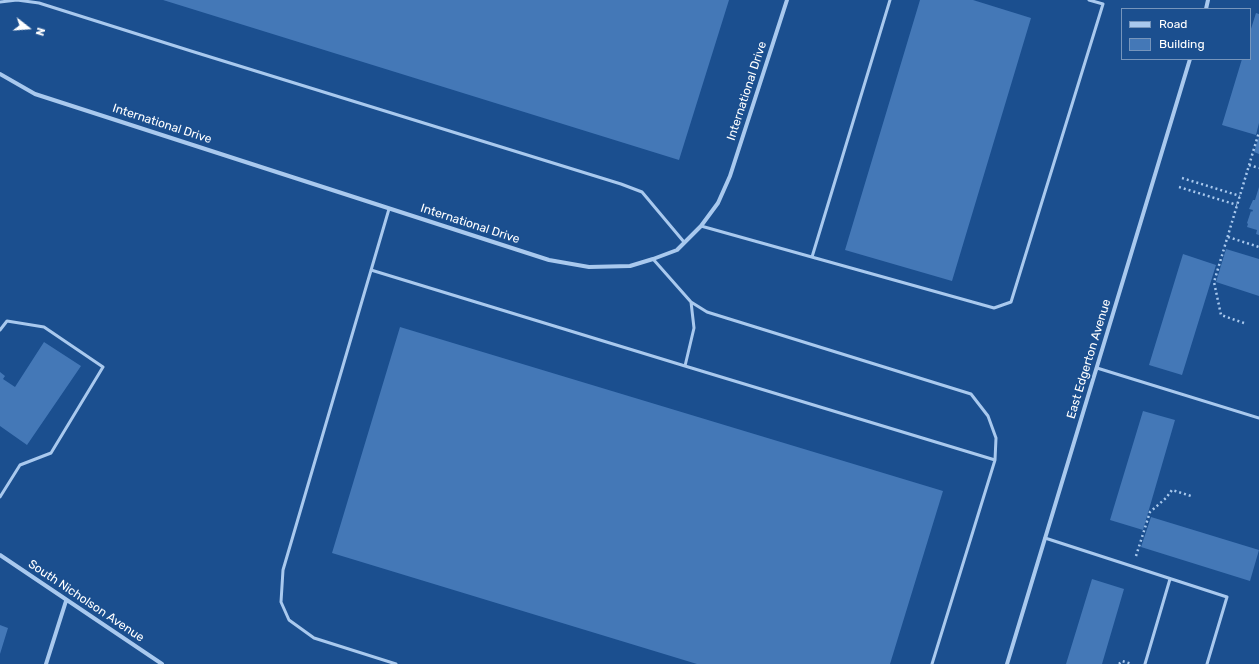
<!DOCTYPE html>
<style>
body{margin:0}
#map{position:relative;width:1259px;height:664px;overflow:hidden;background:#1b4f8f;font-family:Rubik,sans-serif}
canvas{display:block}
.legend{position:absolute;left:1121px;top:8px;width:130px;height:52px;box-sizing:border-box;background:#1b4f8f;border:1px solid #7695bc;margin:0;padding:5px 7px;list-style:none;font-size:12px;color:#fff}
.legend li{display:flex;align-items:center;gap:8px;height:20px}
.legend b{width:20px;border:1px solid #7695bc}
.north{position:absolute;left:8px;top:8px;width:40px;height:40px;-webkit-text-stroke:3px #1b4f8f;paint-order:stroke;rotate:107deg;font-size:11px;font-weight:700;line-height:16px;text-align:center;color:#fff}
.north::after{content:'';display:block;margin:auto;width:14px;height:18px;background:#fff;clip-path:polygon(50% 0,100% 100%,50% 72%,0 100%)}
</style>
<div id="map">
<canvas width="1259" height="664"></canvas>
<ul class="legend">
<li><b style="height:5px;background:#a9c9ee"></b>Road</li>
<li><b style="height:11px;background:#4478b7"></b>Building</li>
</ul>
<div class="north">N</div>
</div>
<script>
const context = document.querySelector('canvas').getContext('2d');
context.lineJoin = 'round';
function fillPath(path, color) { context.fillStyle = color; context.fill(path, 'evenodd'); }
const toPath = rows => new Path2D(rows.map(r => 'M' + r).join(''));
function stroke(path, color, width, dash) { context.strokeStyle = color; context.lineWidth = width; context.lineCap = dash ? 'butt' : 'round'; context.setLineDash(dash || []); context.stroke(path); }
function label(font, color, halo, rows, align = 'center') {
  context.font = font + ' Rubik,sans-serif'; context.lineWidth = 3.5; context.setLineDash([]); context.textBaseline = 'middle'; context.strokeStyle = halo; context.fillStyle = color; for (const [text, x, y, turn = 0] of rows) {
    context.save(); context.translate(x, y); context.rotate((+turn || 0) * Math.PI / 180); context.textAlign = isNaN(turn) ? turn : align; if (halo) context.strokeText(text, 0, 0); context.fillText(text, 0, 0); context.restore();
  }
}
const building = toPath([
 [163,0,729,0,679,160],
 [920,0,973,0,1031,18,952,281,845,250],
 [1256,13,1259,14,1259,123,1256,135,1222,125,1242,59,1250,59,1250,32],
 [1259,137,1259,154,1254,152],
 [1259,187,1259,235,1256,234,1257,230,1247,227,1248,224,1247,223,1251,211,1252,212,1253,210,1249,209,1253,200,1255,200],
 [1226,249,1259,259,1259,296,1216,282],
 [1183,254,1216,265,1182,375,1149,365],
 [400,327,943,491,890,664,697,664,332,553],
 [44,342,81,366,27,445,0,426,0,372,5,376,3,379,15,387],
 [1143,411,1175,420,1143,530,1110,520],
 [1151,517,1259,550,1250,581,1141,547],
 [1092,579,1124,589,1102,664,1066,664],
 [0,625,8,628,0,654]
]);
const path = toPath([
 [1249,165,1259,168],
 [1182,178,1240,196],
 [1179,187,1237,205],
 [1228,237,1259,247],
 [1244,323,1221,315,1214,282,1259,132],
 [1136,556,1150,512,1166,498,1172,490,1191,496],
 [1119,664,1122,661,1132,664]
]);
const lane = toPath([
 [0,2,17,0,39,3,191,51,621,184,642,192,684,242],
 [389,209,283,570,281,602,289,620,314,638,396,664],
 [701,226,994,308,1011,302,1103,4,1089,0],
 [812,257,890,0],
 [653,259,691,302,707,312,971,394,988,416,996,438,995,460,932,664],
 [371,270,685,366],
 [691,302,694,328,685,366,995,460],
 [0,330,7,321,44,327,103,367,51,453,20,465,0,497],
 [1097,368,1259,418],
 [1045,538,1227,597,1207,664],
 [1145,664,1170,579]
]);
const street = toPath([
 [1206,9,1208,0],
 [0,74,35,94,549,260,589,267,630,266,653,259,677,250,701,226,718,203,730,176,787,0],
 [0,555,162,664],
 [46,664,66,601],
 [1007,664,1190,59]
]);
const streetNames = [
 ["International Drive",747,91,-72],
 ["International Drive",162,124,18],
 ["International Drive",470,224,18],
 ["East Edgerton Avenue",1089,359,-73],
 ["South Nicholson Avenue",86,601,34]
];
fillPath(building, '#4478b7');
stroke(path, '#a9c9ee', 2.5, [2, 3]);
stroke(lane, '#a9c9ee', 3);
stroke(street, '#a9c9ee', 4);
label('12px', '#fff', '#1b4f8f', streetNames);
</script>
